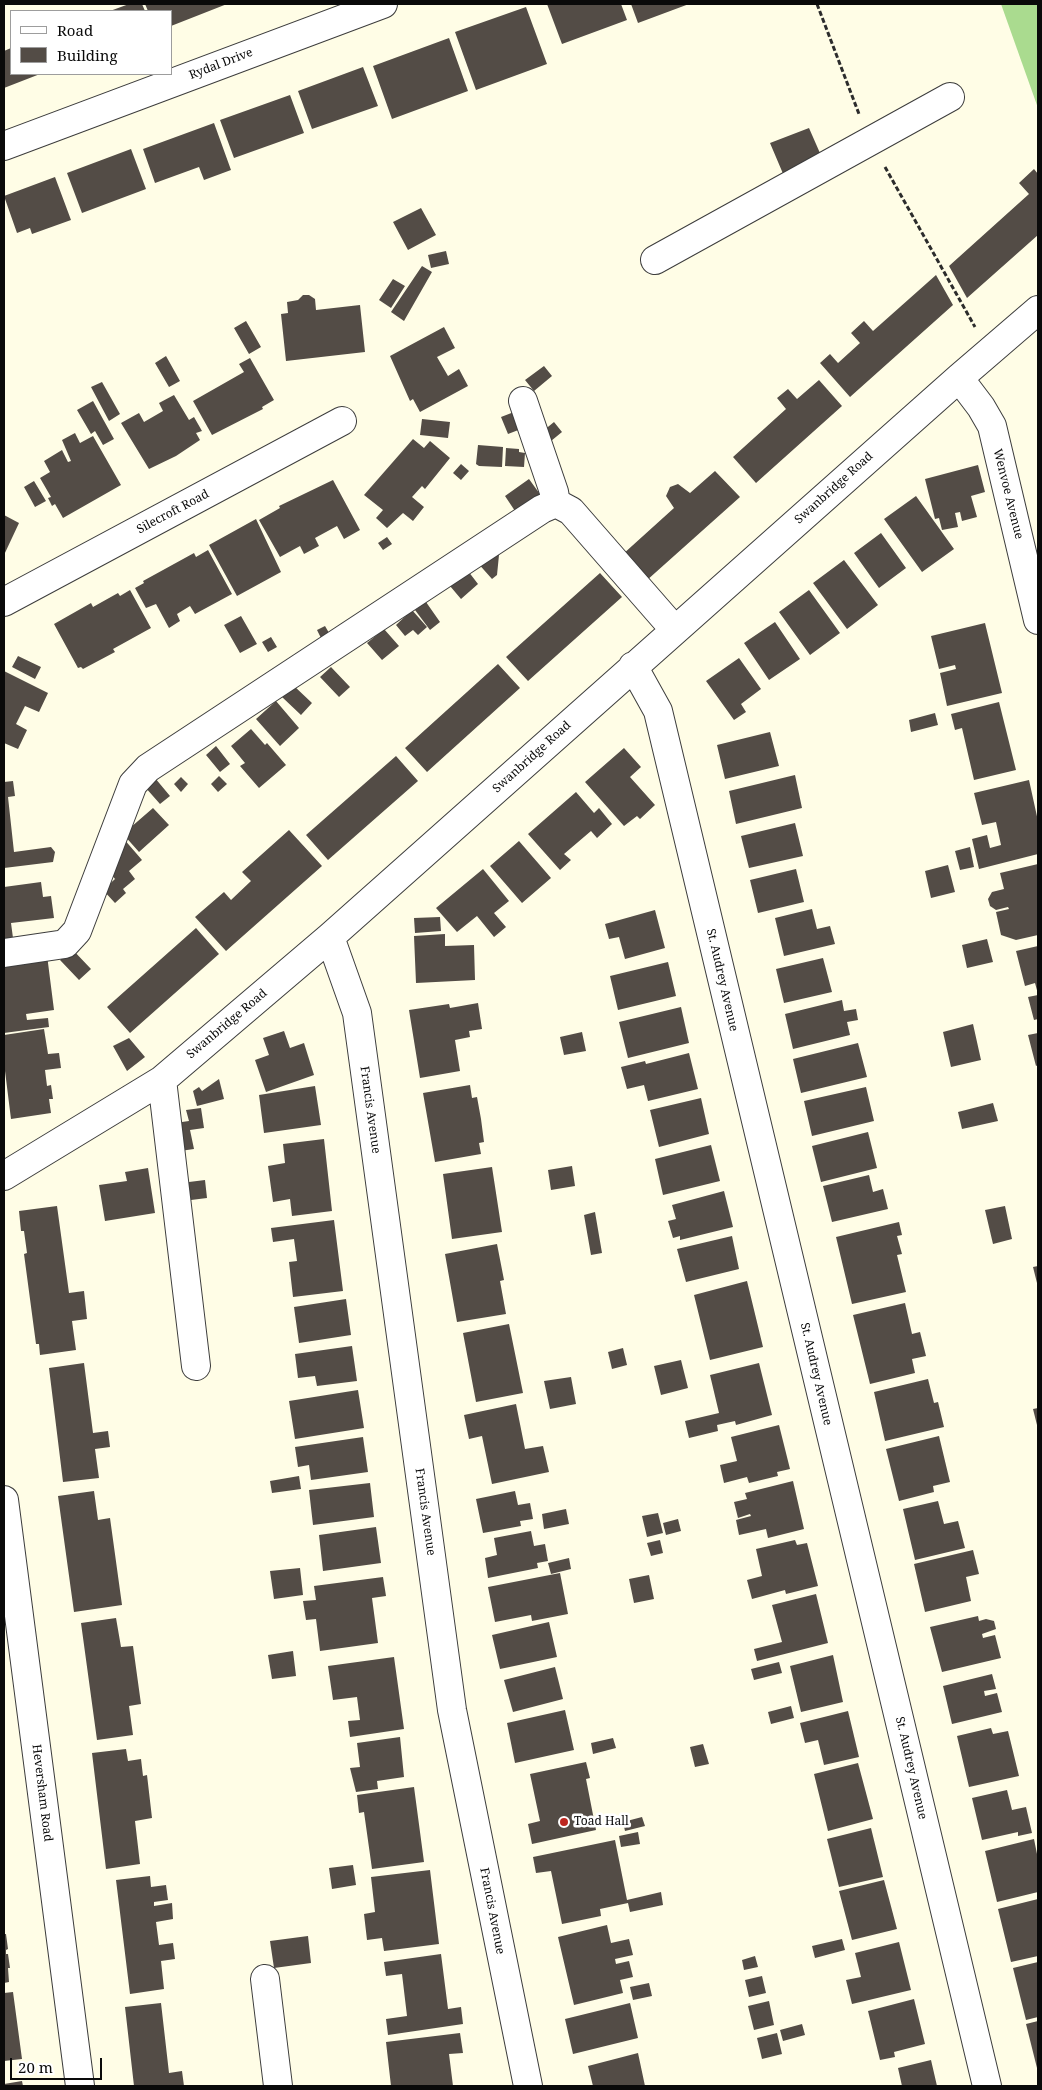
<!DOCTYPE html>
<style>
body{margin:0}
#map{position:relative;width:1042px;height:2090px;overflow:hidden;background:#fffde6;font-family:"Noto Serif",serif}
canvas{display:block}
.frame{position:absolute;inset:0;border:5px solid #0a0a0a;pointer-events:none}
.legend{position:absolute;left:10px;top:10px;width:162px;height:65px;box-sizing:border-box;background:#fff;border:1px solid #9d9d9d;margin:0;padding:6px 9px;list-style:none;font-size:15px;color:#0a0a0a}
.legend li{display:flex;align-items:center;gap:10px;height:25px}
.legend b{width:25px;border:1px solid #9d9d9d}
.scale{position:absolute;left:10px;top:2058px;width:92px;height:22px;box-sizing:border-box;border:2px solid #0a0a0a;border-top:0;padding-left:6px;font-size:15px;line-height:18px;white-space:nowrap;color:#0a0a0a;-webkit-text-stroke:4px #fff;paint-order:stroke}
</style>
<div id="map">
<canvas width="1042" height="2090"></canvas>
<div class="frame"></div>
<ul class="legend">
<li><b style="height:6px;background:#fff"></b>Road</li>
<li><b style="height:14px;background:#534c46"></b>Building</li>
</ul>
<div class="scale">20 m</div>
</div>
<script>
const context = document.querySelector('canvas').getContext('2d');
context.lineJoin = 'round';
function fillPath(path, color) { context.fillStyle = color; context.fill(path, 'evenodd'); }
const toPath = rows => new Path2D(rows.map(r => 'M' + r).join(''));
function stroke(path, color, width, dash) { context.strokeStyle = color; context.lineWidth = width; context.lineCap = dash ? 'butt' : 'round'; context.setLineDash(dash || []); context.stroke(path); }
function label(font, color, halo, rows, align = 'center') {
  context.font = font + ' "Noto Serif",serif'; context.lineWidth = 5; context.setLineDash([]); context.textBaseline = 'middle'; context.strokeStyle = halo; context.fillStyle = color; for (const [text, x, y, turn = 0] of rows) {
    context.save(); context.translate(x, y); context.rotate((+turn || 0) * Math.PI / 180); context.textAlign = isNaN(turn) ? turn : align; if (halo) context.strokeText(text, 0, 0); context.fillText(text, 0, 0); context.restore();
  }
}
const forest = toPath([
 [1001,4,1038,4,1038,108]
]);
const building = toPath([
 [129,4,142,4,145,11,110,11],
 [145,4,227,4,171,26,171,11,148,11],
 [547,4,621,4,627,20,562,44],
 [631,4,689,4,638,23],
 [526,7,547,64,476,90,455,32],
 [449,38,468,91,392,119,373,66],
 [11,48,11,74,40,74,4,88,4,51],
 [363,67,378,106,312,129,298,91],
 [290,95,304,133,234,158,220,120],
 [214,123,231,170,204,180,199,167,155,183,143,149],
 [809,128,823,160,784,176,770,143],
 [131,149,146,189,82,213,67,173],
 [1034,169,1038,174,1038,235,967,298,949,266,1029,194,1019,183],
 [55,177,71,220,32,234,30,228,17,233,4,196],
 [421,208,436,235,408,250,393,222],
 [446,251,449,264,431,268,428,255],
 [422,266,432,272,404,321,391,312],
 [936,275,953,305,850,397,820,363,830,354,838,363,860,343,851,333,864,321,873,331],
 [393,279,405,286,391,308,379,300],
 [303,295,309,295,315,299,316,310,360,305,365,352,286,361,281,314,288,313,287,302,298,300],
 [246,321,261,347,249,354,234,328],
 [444,327,455,348,437,357,448,376,459,369,468,386,420,412,413,399,410,401,390,356],
 [166,356,180,381,169,387,155,363],
 [250,358,274,400,262,407,263,409,212,435,193,401,244,372,239,364],
 [544,366,552,376,534,391,525,380],
 [819,380,842,406,756,483,733,457,786,409,777,398,788,389,797,399],
 [102,382,120,414,109,421,91,387],
 [174,395,189,420,194,417,202,431,196,433,200,440,176,456,149,469,121,423,139,413,144,422,163,411,159,403],
 [93,401,114,439,103,445,95,431,91,434,77,410],
 [514,412,521,429,508,434,501,417],
 [422,419,450,422,448,438,420,435],
 [554,422,562,432,551,441,543,431],
 [75,433,80,443,93,436,121,485,63,518,55,504,52,506,48,498,51,497,40,478,50,472,44,461,62,450,68,462,71,461,62,440],
 [413,439,424,448,430,441,450,458,425,489,422,486,412,497,424,507,413,521,403,513,387,528,376,518,383,510,364,495],
 [478,445,503,447,502,467,479,466,476,464],
 [506,448,519,449,519,452,525,453,524,467,505,466],
 [461,464,469,471,461,480,453,473],
 [978,465,985,492,971,496,977,517,962,521,960,512,955,513,958,527,942,530,939,518,935,519,925,479],
 [715,471,740,497,646,581,622,555,674,508,666,496,670,487,678,484,690,493],
 [529,479,542,497,517,514,505,496],
 [333,480,360,530,344,539,337,526,315,538,319,546,304,554,300,546,280,557,259,520,280,508,279,506],
 [34,481,46,501,35,507,24,487],
 [916,496,954,549,922,572,884,519],
 [4,515,19,523,4,555],
 [256,519,281,572,237,596,209,545],
 [881,533,906,568,879,588,854,553],
 [387,537,392,544,383,550,378,543],
 [208,550,232,594,195,614,190,606,177,614,180,621,169,628,156,604,146,608,135,588,144,583,143,581,194,553,196,557],
 [488,552,499,555,497,575,492,579,476,561],
 [844,560,878,605,847,629,813,583],
 [468,571,478,584,461,599,450,586],
 [600,573,622,597,528,681,506,657],
 [130,590,151,628,113,649,115,652,83,669,81,667,78,668,54,624,91,603,93,607,118,593,120,596],
 [809,590,840,633,810,655,779,612],
 [426,602,440,622,430,630,415,610],
 [412,610,427,627,418,635,413,630,405,636,396,625],
 [241,616,257,644,240,653,224,625],
 [775,622,800,659,769,680,744,643],
 [985,623,1002,693,947,706,940,673,956,669,955,665,939,669,931,636],
 [325,626,332,638,323,642,317,630],
 [384,629,399,646,382,660,367,643],
 [271,637,277,647,268,652,262,642],
 [18,656,41,667,35,679,12,667],
 [739,658,761,689,741,704,746,712,734,720,706,681],
 [498,664,520,688,427,772,405,748],
 [331,667,350,687,339,697,320,677],
 [4,671,48,693,39,712,25,706,16,724,27,730,18,749,4,743],
 [293,685,312,703,301,715,282,697],
 [276,701,299,728,280,746,256,719],
 [999,702,1016,770,974,780,962,728,955,730,951,714],
 [935,713,938,725,911,732,909,720],
 [251,729,265,745,267,743,286,765,259,788,240,766,245,763,231,746],
 [770,732,779,766,725,779,717,745],
 [216,746,230,764,220,772,206,755],
 [624,748,641,767,630,777,655,805,640,819,637,816,624,826,585,782],
 [396,756,418,781,328,860,306,835],
 [795,775,802,808,736,824,729,791],
 [219,776,227,784,218,792,211,784],
 [181,777,188,784,181,792,174,784],
 [155,778,170,796,160,804,145,787],
 [1029,780,1038,821,1038,854,979,869,972,839,987,835,990,848,1001,845,996,822,982,825,974,793],
 [13,781,15,796,8,797,14,852,51,847,55,852,53,862,4,868,4,782],
 [576,792,594,813,599,808,612,824,597,838,591,831,564,854,571,860,560,870,528,834],
 [153,808,169,825,139,852,123,834],
 [795,823,803,856,749,868,741,836],
 [289,830,322,866,226,951,195,917,224,892,231,900,251,881,242,872],
 [123,838,142,860,129,871,135,879,123,889,126,893,115,903,103,890,115,879,111,874],
 [519,841,551,878,522,903,490,866],
 [970,847,974,867,960,870,955,851],
 [1038,864,1038,935,1016,940,1001,935,996,912,1009,909,1008,907,996,910,990,906,988,899,992,892,1004,889,1000,873],
 [948,865,955,892,931,898,925,871],
 [483,869,509,901,494,913,506,927,494,937,477,916,457,932,436,908],
 [796,869,804,902,758,913,750,880],
 [41,882,43,897,51,896,54,918,11,923,13,938,4,940,4,887],
 [812,909,817,929,830,926,835,944,784,956,775,918],
 [655,910,665,948,625,959,619,937,609,939,605,924],
 [440,917,441,931,415,933,414,918],
 [196,928,219,954,130,1033,107,1007],
 [445,934,445,946,474,945,475,980,416,983,414,936],
 [987,939,993,962,967,968,962,945],
 [1038,946,1038,994,1035,983,1025,986,1016,951],
 [72,949,91,969,79,980,60,960],
 [47,955,54,1010,26,1014,27,1020,48,1018,49,1027,4,1033,4,961],
 [823,958,832,992,784,1003,776,969],
 [668,962,676,996,618,1010,610,976],
 [1038,995,1038,1019,1034,1020,1028,997],
 [842,1000,844,1011,856,1009,858,1020,847,1022,850,1035,793,1049,785,1014],
 [478,1003,482,1029,469,1031,470,1037,455,1040,460,1071,420,1078,409,1010,449,1004,450,1008],
 [681,1007,689,1043,628,1058,619,1022],
 [973,1024,981,1060,951,1067,943,1032],
 [44,1029,48,1054,59,1053,61,1068,45,1070,47,1086,51,1085,53,1099,49,1099,51,1113,11,1119,4,1063,4,1035],
 [284,1031,290,1048,304,1043,314,1075,266,1092,255,1060,269,1055,263,1038],
 [582,1032,586,1051,564,1055,560,1037],
 [1038,1033,1038,1065,1036,1066,1028,1035],
 [129,1038,145,1057,127,1071,113,1046],
 [858,1043,867,1077,801,1093,793,1059],
 [689,1053,698,1089,648,1101,644,1085,627,1089,621,1067,645,1061,646,1064],
 [219,1079,224,1099,197,1106,193,1091,199,1087,202,1091],
 [470,1085,472,1098,477,1097,481,1119,484,1142,479,1143,481,1154,435,1162,423,1093],
 [315,1086,321,1125,264,1133,259,1095],
 [866,1087,874,1121,812,1136,804,1101],
 [701,1098,709,1134,659,1147,650,1110],
 [993,1103,998,1121,962,1129,958,1112],
 [201,1108,204,1128,190,1130,194,1149,180,1151,175,1123,189,1121,186,1110],
 [868,1132,877,1168,821,1182,812,1146],
 [324,1139,332,1211,292,1216,290,1199,273,1202,268,1166,285,1163,283,1144],
 [711,1145,720,1181,663,1195,655,1159],
 [572,1166,575,1186,551,1190,548,1170],
 [492,1167,502,1232,452,1239,443,1174],
 [148,1168,155,1213,105,1221,99,1185,127,1181,125,1172],
 [869,1175,873,1192,883,1189,888,1209,832,1222,823,1186],
 [205,1180,207,1198,183,1201,181,1183],
 [724,1191,733,1227,680,1240,680,1236,673,1238,668,1221,676,1219,672,1205],
 [57,1206,69,1293,84,1291,87,1319,72,1321,76,1350,40,1355,39,1344,36,1344,24,1254,27,1253,24,1231,21,1231,19,1211],
 [1005,1206,1012,1239,993,1244,985,1210],
 [595,1212,602,1253,591,1255,584,1215],
 [334,1220,343,1291,293,1297,289,1262,297,1261,294,1239,273,1242,271,1228],
 [899,1222,902,1235,897,1236,902,1254,897,1255,906,1292,852,1304,836,1237],
 [732,1236,739,1269,686,1282,677,1249],
 [497,1244,504,1280,500,1281,506,1314,457,1322,445,1254],
 [1038,1266,1038,1287,1033,1267],
 [747,1281,763,1347,710,1360,694,1295],
 [346,1299,351,1335,299,1343,294,1307],
 [905,1303,912,1334,920,1332,926,1356,912,1359,915,1373,870,1384,853,1315],
 [509,1324,523,1393,476,1402,463,1333],
 [352,1346,357,1381,317,1386,315,1376,298,1378,295,1354],
 [623,1348,627,1365,612,1369,608,1352],
 [681,1360,688,1388,661,1395,654,1366],
 [84,1363,93,1433,108,1431,110,1447,95,1449,99,1478,63,1482,49,1368],
 [759,1363,772,1415,736,1425,735,1421,717,1425,718,1431,689,1438,685,1421,719,1413,710,1375],
 [571,1377,576,1404,550,1409,544,1381],
 [928,1379,934,1403,938,1402,944,1427,885,1441,874,1392],
 [358,1390,364,1428,295,1439,289,1401],
 [516,1404,525,1449,543,1446,549,1472,492,1484,482,1436,469,1439,464,1415],
 [1038,1408,1038,1429,1033,1409],
 [779,1425,790,1469,777,1472,778,1476,749,1483,747,1477,724,1483,720,1465,737,1461,731,1437],
 [939,1436,950,1482,933,1486,934,1492,899,1501,886,1449],
 [363,1437,368,1472,311,1480,309,1465,298,1467,295,1447],
 [299,1476,301,1489,272,1493,270,1481],
 [793,1481,804,1529,768,1538,766,1529,739,1535,736,1520,751,1516,750,1514,738,1518,734,1502,747,1499,745,1493],
 [370,1483,374,1517,313,1525,309,1490],
 [94,1491,98,1520,110,1518,122,1605,74,1612,58,1496],
 [515,1491,518,1505,530,1503,533,1519,520,1521,521,1526,483,1533,476,1499],
 [938,1501,944,1524,958,1521,965,1548,915,1560,903,1509],
 [566,1509,569,1524,544,1529,542,1514],
 [658,1513,663,1533,647,1537,642,1516],
 [678,1519,681,1531,666,1535,663,1523],
 [376,1527,381,1563,323,1571,319,1535],
 [531,1531,534,1546,545,1544,548,1561,537,1563,538,1568,488,1578,485,1558,497,1555,494,1538],
 [660,1540,663,1553,651,1556,647,1543],
 [795,1540,797,1545,807,1543,818,1586,786,1594,785,1590,752,1599,747,1580,762,1576,756,1549],
 [973,1550,979,1574,966,1577,971,1601,925,1612,914,1564],
 [569,1558,571,1569,551,1574,548,1563],
 [300,1568,303,1595,274,1599,270,1571],
 [560,1573,568,1614,532,1621,531,1615,495,1622,488,1587],
 [649,1575,654,1599,634,1603,629,1579],
 [383,1577,386,1596,372,1598,378,1643,320,1651,316,1619,306,1620,303,1601,316,1600,314,1586],
 [816,1594,828,1643,757,1661,754,1649,782,1642,772,1605],
 [978,1616,979,1621,986,1619,994,1621,996,1629,982,1634,983,1638,995,1635,1001,1658,942,1672,930,1627],
 [116,1618,121,1647,133,1646,141,1704,129,1706,133,1735,97,1740,81,1623],
 [549,1622,557,1657,500,1669,492,1635],
 [293,1651,296,1676,272,1679,268,1655],
 [833,1655,843,1702,801,1712,790,1666],
 [394,1657,404,1729,350,1737,348,1721,360,1720,357,1697,333,1700,328,1666],
 [779,1662,782,1673,754,1680,751,1669],
 [555,1667,563,1699,513,1712,504,1680],
 [992,1674,996,1689,984,1691,985,1696,997,1693,1002,1712,952,1724,943,1686],
 [791,1706,794,1718,771,1724,768,1712],
 [565,1710,574,1750,515,1763,507,1723],
 [848,1711,859,1757,824,1765,818,1740,805,1743,800,1723],
 [991,1728,993,1734,1008,1731,1019,1776,969,1787,957,1736],
 [400,1737,404,1777,377,1781,378,1789,356,1792,350,1768,360,1767,357,1743],
 [613,1738,616,1748,593,1754,591,1743],
 [703,1744,709,1764,695,1767,690,1747],
 [126,1749,128,1761,141,1759,143,1776,147,1775,152,1818,135,1821,140,1864,106,1869,92,1753],
 [586,1762,590,1778,586,1779,596,1830,532,1844,528,1824,540,1821,530,1774],
 [858,1763,873,1819,828,1831,814,1774],
 [414,1787,424,1862,372,1869,364,1812,359,1813,357,1795],
 [1007,1790,1012,1810,1026,1807,1032,1833,1018,1836,1018,1832,982,1840,972,1798],
 [642,1817,645,1826,625,1831,623,1822],
 [871,1828,883,1877,839,1887,827,1839],
 [638,1832,640,1844,621,1847,619,1836],
 [1034,1839,1038,1859,1038,1892,997,1902,985,1851],
 [615,1840,627,1900,661,1892,663,1905,630,1912,628,1903,600,1909,601,1916,562,1924,551,1871,536,1873,533,1857],
 [353,1865,356,1885,332,1889,329,1868],
 [430,1870,439,1944,384,1951,382,1938,367,1940,364,1914,375,1912,371,1877],
 [150,1876,151,1887,166,1885,168,1900,154,1902,154,1906,172,1903,173,1919,156,1922,159,1945,173,1943,175,1959,161,1961,164,1989,130,1994,116,1880],
 [884,1880,897,1929,852,1940,839,1891],
 [1038,1899,1038,1956,1011,1962,998,1909],
 [607,1925,611,1943,629,1939,633,1955,615,1959,616,1964,629,1961,633,1977,620,1980,623,1993,574,2005,558,1937],
 [4,1934,6,1934,8,1949,6,1950,6,1954,8,1954,10,1968,8,1968,9,1982,4,1983],
 [308,1936,311,1963,274,1968,270,1941],
 [842,1939,845,1950,815,1958,812,1946],
 [899,1942,911,1990,852,2004,846,1980,861,1977,855,1953],
 [441,1954,448,2009,461,2007,463,2024,388,2035,386,2019,407,2016,402,1974,386,1976,384,1962],
 [755,1956,758,1967,744,1970,742,1960],
 [1038,1962,1038,2017,1026,2020,1013,1968],
 [762,1976,766,1993,749,1997,745,1980],
 [649,1983,652,1996,633,2000,630,1987],
 [13,1992,22,2059,4,2061,4,1993],
 [914,1999,925,2044,894,2052,895,2057,880,2060,868,2011],
 [769,2001,774,2025,754,2030,748,2006],
 [161,2003,169,2073,182,2071,184,2086,134,2086,125,2007],
 [630,2003,638,2038,573,2054,565,2019],
 [1038,2021,1038,2072,1026,2024],
 [802,2024,805,2035,783,2041,780,2030],
 [460,2033,463,2053,449,2054,453,2086,391,2086,386,2042],
 [777,2033,782,2054,762,2059,757,2038],
 [638,2053,645,2086,593,2086,588,2066],
 [931,2060,937,2086,902,2086,898,2068],
 [22,2081,23,2086,4,2086,4,2084]
]);
const path = toPath([
 [817,4,859,114],
 [885,167,975,327]
]);
const minor = toPath([
 [4,146,383,4],
 [655,260,950,97],
 [959,378,981,407,992,426,1038,620],
 [523,401,554,492,556,503],
 [4,602,342,421],
 [633,666,658,711,987,2086],
 [330,937,357,1013,452,1710,528,2086],
 [4,953,65,944,77,931,133,784,148,768,542,509,556,503,571,511,674,629],
 [162,1080,196,1366],
 [4,1176,162,1080,330,937,959,378,1038,310],
 [4,1500,80,2086],
 [265,1979,278,2086]
]);
const markers = [
 [564,1822,5,"#bd261f"]
];
const streetNames = [
 ["Rydal Drive",221,64,-21],
 ["Swanbridge Road",834,488,-42],
 ["Wenvoe Avenue",1008,494,76],
 ["Silecroft Road",173,512,-28],
 ["Swanbridge Road",532,757,-42],
 ["St. Audrey Avenue",722,980,77],
 ["Swanbridge Road",227,1024,-40],
 ["Francis Avenue",370,1110,82],
 ["St. Audrey Avenue",816,1374,77],
 ["Francis Avenue",425,1512,82],
 ["St. Audrey Avenue",911,1768,77],
 ["Heversham Road",42,1793,83],
 ["Francis Avenue",492,1911,79]
];
const poiNames = [
 ["Toad Hall",574,1822]
];
fillPath(forest, '#aadb8f');
fillPath(building, '#534c46');
stroke(minor, '#3d3d3d', 30);
stroke(path, '#2c2c2c', 3, [5, 2.5]);
stroke(minor, '#fff', 28);
for (const [x, y, r, color] of markers) { const dot = new Path2D(); dot.arc(x, y, r, 0, 2 * Math.PI); context.fillStyle = color; context.fill(dot); stroke(dot, '#fff', 2); }
label('12px', '#0a0a0a', '#fff', streetNames);
label('12px', '#0a0a0a', '#fff', poiNames, 'left');
</script>
